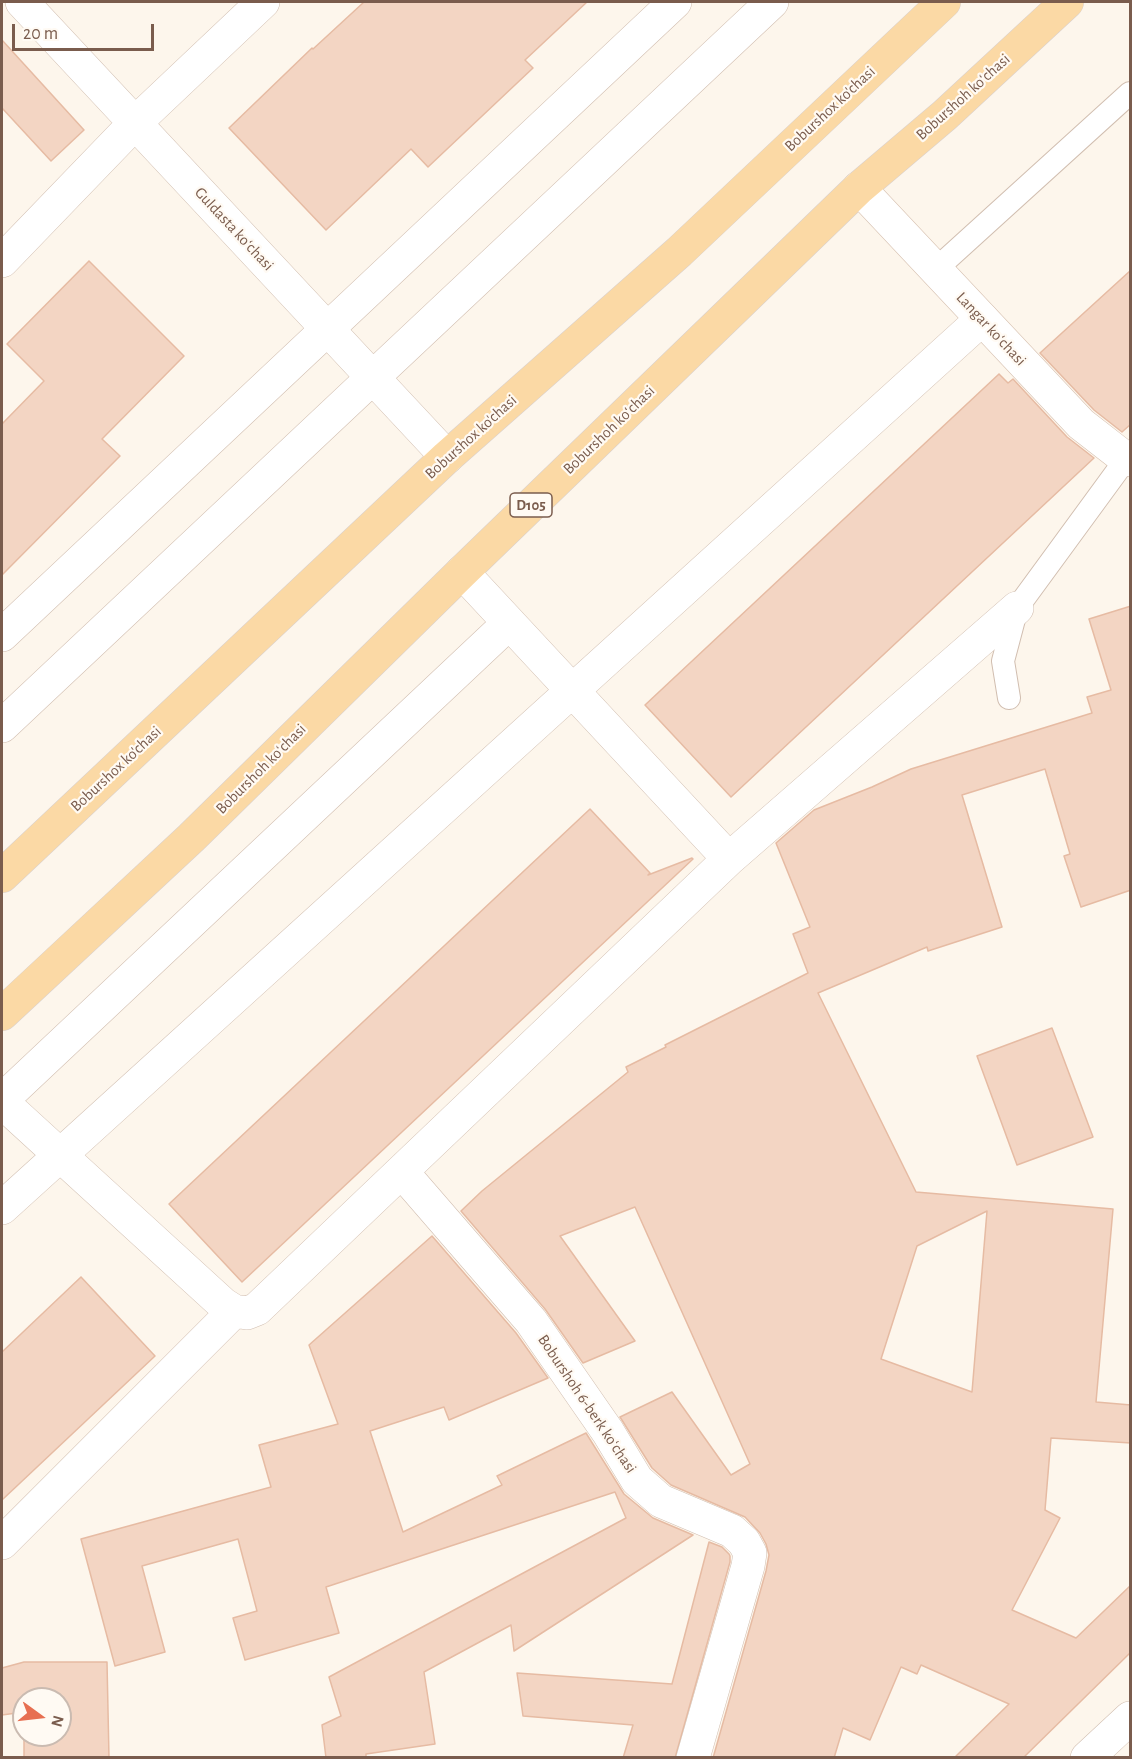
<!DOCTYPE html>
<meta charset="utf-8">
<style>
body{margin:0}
#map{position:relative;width:1132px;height:1759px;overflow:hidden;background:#fdf6ec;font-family:"Alegreya Sans",sans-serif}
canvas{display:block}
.frame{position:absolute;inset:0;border:3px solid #7a5c4d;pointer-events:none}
.north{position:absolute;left:12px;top:1687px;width:60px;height:60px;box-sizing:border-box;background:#fffaf3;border:2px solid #cabbb1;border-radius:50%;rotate:105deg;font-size:16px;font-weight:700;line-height:24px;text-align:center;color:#7a5c4d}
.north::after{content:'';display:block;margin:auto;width:21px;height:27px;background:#e76f51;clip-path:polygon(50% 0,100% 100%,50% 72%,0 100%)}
.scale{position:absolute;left:12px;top:24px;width:142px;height:27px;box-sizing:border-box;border:3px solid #7a5c4d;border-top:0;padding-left:8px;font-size:18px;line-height:21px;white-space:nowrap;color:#7a5c4d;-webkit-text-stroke:4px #fffaf3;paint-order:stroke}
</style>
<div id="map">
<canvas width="1132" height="1759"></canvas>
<div class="frame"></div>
<div class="north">N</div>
<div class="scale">20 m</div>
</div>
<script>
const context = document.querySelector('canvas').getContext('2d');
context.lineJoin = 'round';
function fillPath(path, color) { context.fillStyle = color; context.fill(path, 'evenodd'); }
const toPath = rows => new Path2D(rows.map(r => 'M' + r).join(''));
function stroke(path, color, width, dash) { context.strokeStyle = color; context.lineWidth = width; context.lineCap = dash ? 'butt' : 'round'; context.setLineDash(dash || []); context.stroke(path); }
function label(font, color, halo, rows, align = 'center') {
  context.font = font + ' "Alegreya Sans",sans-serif'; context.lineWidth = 4.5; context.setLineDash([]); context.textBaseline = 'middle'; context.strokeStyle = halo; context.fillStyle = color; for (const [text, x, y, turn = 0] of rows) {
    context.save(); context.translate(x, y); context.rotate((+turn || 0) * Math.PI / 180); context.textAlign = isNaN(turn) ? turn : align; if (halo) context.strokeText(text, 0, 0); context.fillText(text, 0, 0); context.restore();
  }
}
const building = toPath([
 [364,2,587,2,525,60,533,68,428,167,411,149,326,230,229,128,312,48,313,49,364,2],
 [2,40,84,130,51,161,2,108,2,40],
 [89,261,184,356,102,439,120,456,2,575,2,424,44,381,7,344,89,261],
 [1131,270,1131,424,1122,432,1094,410,1040,353,1131,270],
 [999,374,1008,383,1013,379,1067,437,1094,458,731,797,645,705,999,374],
 [1131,606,1131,890,1081,907,1064,856,1070,854,1045,769,962,795,1002,927,928,951,927,947,818,993,916,1192,1113,1209,1096,1402,1131,1405,1131,1443,1051,1438,1045,1510,1060,1518,1012,1610,1076,1638,1131,1585,1131,1652,1023,1758,954,1758,1009,1704,921,1665,917,1674,901,1667,870,1740,843,1728,834,1758,713,1758,766,1571,769,1555,766,1544,760,1533,745,1517,671,1485,652,1468,620,1417,672,1392,731,1475,750,1464,635,1207,560,1236,635,1341,583,1363,545,1309,461,1211,482,1191,628,1072,626,1067,666,1047,665,1045,808,973,793,934,810,927,776,843,814,810,872,787,911,769,1092,713,1087,697,1111,690,1089,619,1131,606],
 [987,1211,972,1392,881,1359,917,1246,987,1211],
 [590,809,650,873,648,875,692,858,693,859,242,1282,169,1204,590,809],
 [1052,1028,1093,1137,1017,1165,977,1056,1052,1028],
 [432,1236,516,1333,548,1378,449,1420,444,1407,370,1431,403,1532,502,1485,497,1476,586,1433,624,1494,653,1518,693,1535,514,1651,511,1625,424,1672,435,1744,366,1754,366,1758,326,1758,322,1725,341,1716,329,1677,626,1518,615,1492,326,1587,339,1633,245,1660,233,1618,257,1611,238,1539,142,1566,165,1652,115,1666,81,1539,271,1487,259,1445,338,1424,309,1345,432,1236],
 [81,1277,155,1356,2,1500,2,1352,81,1277],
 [709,1542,722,1547,729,1554,730,1556,730,1562,675,1758,623,1758,633,1725,523,1716,517,1673,672,1684,709,1542],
 [24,1662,107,1662,109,1758,24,1758,24,1712,2,1715,2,1668,24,1662],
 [24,1699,60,1699,60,1735,24,1735,24,1699]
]);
const lane = toPath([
 [935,270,1130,93],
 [1009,698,1003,661,1017,608,1126,459]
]);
const street = toPath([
 [22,2,447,457],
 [2,261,135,123,263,2],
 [2,635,675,2],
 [2,726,772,2],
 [729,859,1017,608],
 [2,1100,509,623],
 [2,1102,223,1304,234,1311,247,1313,257,1309,729,859,462,572],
 [402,1172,531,1321,608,1432,637,1480,661,1501,732,1531,744,1542,750,1553,748,1566,693,1758],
 [2,1208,982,319],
 [2,1543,234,1311],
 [1087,1758,1130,1718]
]);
const secondary = toPath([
 [859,188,1081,424,1126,459,1130,460]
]);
const primary = toPath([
 [2,876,447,457,679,252,944,2],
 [2,1014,191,838,462,572,859,188,945,115,1067,2]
]);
const shields = [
 [531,505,42]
];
const shieldNames = [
 ["D105",531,505]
];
const streetNames = [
 ["Boburshoh koʻchasi",963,97,-42],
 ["Boburshox ko'chasi",830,109,-43],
 ["Guldasta koʻchasi",234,229,47],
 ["Langar koʻchasi",991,329,47],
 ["Boburshoh koʻchasi",609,430,-44],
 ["Boburshox ko'chasi",471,437,-42],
 ["Boburshox ko'chasi",116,769,-43],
 ["Boburshoh koʻchasi",261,769,-45],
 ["Boburshoh 6-berk koʻchasi",587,1404,56]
];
fillPath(building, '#f3d5c3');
stroke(building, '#e6bba3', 1.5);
stroke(lane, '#d1beb0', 24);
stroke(street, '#d1beb0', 34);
stroke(secondary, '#d6c0b0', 34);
stroke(primary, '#dad1cd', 34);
stroke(lane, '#fff', 22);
stroke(street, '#fff', 33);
stroke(secondary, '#fff', 33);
stroke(primary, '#fbd9a5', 33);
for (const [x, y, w] of shields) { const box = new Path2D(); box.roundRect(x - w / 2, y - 12, w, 24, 4.5); context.fillStyle = '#fffaf3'; context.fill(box); stroke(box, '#7a5c4d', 1.5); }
label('bold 15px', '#7a5c4d', null, shieldNames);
label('16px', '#7a5c4d', '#fffaf3', streetNames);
</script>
